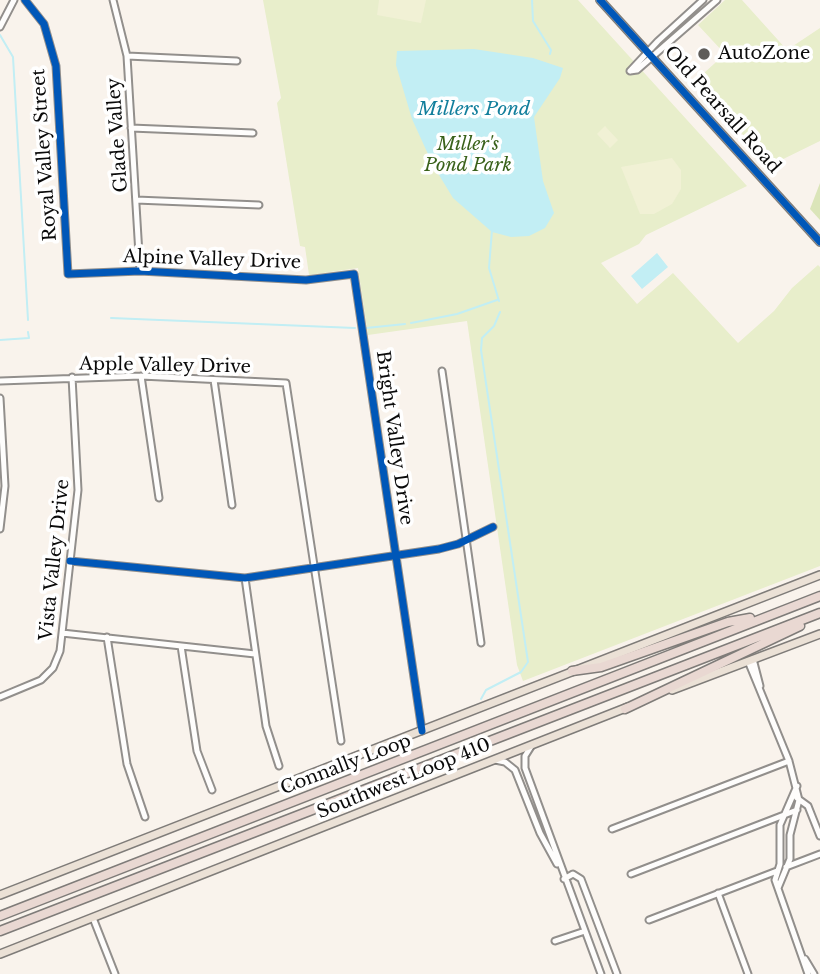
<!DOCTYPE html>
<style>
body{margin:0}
canvas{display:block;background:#f9f3ec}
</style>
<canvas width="820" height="974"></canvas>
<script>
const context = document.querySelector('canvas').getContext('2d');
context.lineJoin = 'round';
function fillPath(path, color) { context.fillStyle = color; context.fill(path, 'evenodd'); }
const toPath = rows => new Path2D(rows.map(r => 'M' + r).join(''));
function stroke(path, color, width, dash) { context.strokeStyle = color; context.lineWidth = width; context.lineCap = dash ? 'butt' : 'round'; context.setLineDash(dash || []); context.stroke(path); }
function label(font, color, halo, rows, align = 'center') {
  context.font = font + ' "Libre Baskerville",serif'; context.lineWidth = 7; context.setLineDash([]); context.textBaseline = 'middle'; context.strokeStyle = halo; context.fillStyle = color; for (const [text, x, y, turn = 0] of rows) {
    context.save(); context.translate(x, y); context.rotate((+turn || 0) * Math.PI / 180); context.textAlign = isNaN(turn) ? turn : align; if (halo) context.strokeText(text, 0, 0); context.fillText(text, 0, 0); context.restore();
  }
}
const green = toPath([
 [263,0,578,0,747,186,646,235,639,244,601,263,637,304,673,273,738,343,774,311,792,288,818,265,820,267,820,566,523,681,517,665,467,321,368,335,358,268,309,275,305,247,300,246,277,103,281,98],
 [725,0,742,0,787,50,820,28,820,141,771,165,694,82,725,54,698,25]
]);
const forest = toPath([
 [820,183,820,220,810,209]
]);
const pitch = toPath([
 [379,0,426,0,421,23,377,15],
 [605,126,618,140,610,148,597,134],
 [672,158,681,170,681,189,672,204,654,214,640,214,621,167]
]);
const water = toPath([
 [474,49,533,58,563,68,560,78,534,117,543,181,554,213,545,228,529,236,511,237,492,232,453,198,433,165,412,119,396,65,397,51],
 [657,253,668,267,642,289,631,276]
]);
const stream = toPath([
 [532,0,533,21,551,50,550,54],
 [0,35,13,57,28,320],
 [492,230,489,268,499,301],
 [111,318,355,328],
 [411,323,457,314,497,300],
 [366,328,405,324],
 [0,340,29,338,28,332],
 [481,699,486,690,521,672,528,662,481,350,482,338,494,326,500,312]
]);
const minor = toPath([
 [25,0,44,24,56,66,68,274,140,271,306,280,354,274,422,731],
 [113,0,127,56,140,271],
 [0,27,14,0],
 [127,56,237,61],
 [630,71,637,70,717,0],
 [630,71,658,41,703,0],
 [131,128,253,133],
 [136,200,259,205],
 [442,371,481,643],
 [141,376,159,498],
 [214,380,232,505],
 [0,381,141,376,286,383,341,741],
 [0,398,5,486,0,529],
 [70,561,245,578,439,549,458,544,493,527],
 [245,578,266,726,279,766],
 [62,633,255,654],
 [107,637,127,764,145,817],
 [181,646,197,751,212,790],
 [753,659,760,686],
 [748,661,789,761,799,800,790,835,790,859,778,888],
 [0,697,41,680,53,668,60,651,78,490,72,377],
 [532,745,525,756,525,768,601,974],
 [495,760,505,762,515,770,540,833,557,864],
 [797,786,780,825,780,864,775,880,808,974],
 [797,798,808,806,820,836],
 [612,829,789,761],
 [786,867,820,854],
 [631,874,797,810],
 [564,879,573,874,581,879,617,974],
 [718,893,748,974],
 [93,918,115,974],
 [649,920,777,871],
 [555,941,585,931],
 [805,959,814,974]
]);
const major = toPath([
 [600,0,820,242],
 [672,690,820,634],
 [0,895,820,575],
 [0,954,628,707]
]);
const highway = toPath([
 [572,671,601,667,728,622,750,618],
 [625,709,800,626],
 [0,916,820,596],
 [0,931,820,613]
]);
const cycleway = toPath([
 [25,0,44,24,56,66,68,274,140,271,306,280,354,274,422,731],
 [600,0,820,242],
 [70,561,245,578,439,549,458,544,493,527]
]);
const markers = [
 [704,54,7,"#5e5c59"]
];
const poiNames = [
 ["AutoZone",718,54]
];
const streetNames = [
 ["Old Pearsall Road",722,110,48],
 ["Glade Valley",118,135,-94],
 ["Royal Valley Street",45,155,-94],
 ["Alpine Valley Drive",212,260,2],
 ["Apple Valley Drive",165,366,1],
 ["Bright Valley Drive",394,438,82],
 ["Vista Valley Drive",55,560,-84],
 ["Connally Loop",346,765,-21],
 ["Southwest Loop 410",404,779,-22]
];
const parkNames = [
 ["Miller's",468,145],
 ["Pond Park",468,166]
];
const waterNames = [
 ["Millers Pond",474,110]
];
fillPath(green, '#e8eecb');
fillPath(forest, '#dbe5b9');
fillPath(pitch, '#f1f1d5');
fillPath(water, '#c2eef4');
stroke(stream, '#c2eef4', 2);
stroke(minor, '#928f8c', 9);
stroke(major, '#7f7c79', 10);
stroke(highway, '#7f7c79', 11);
stroke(minor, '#fefdfc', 5);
stroke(major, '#ebe1d6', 7);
stroke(highway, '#e9d8d2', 8);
stroke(cycleway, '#0057b8', 7);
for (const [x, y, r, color] of markers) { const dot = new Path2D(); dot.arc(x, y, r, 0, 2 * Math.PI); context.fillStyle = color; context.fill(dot); stroke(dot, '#fff', 2.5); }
label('18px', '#0a0a0a', '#fff', poiNames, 'left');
label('18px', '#0a0a0a', '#fff', streetNames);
label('italic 18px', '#39611a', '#fff', parkNames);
label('italic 19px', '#127f9c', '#fff', waterNames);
</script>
